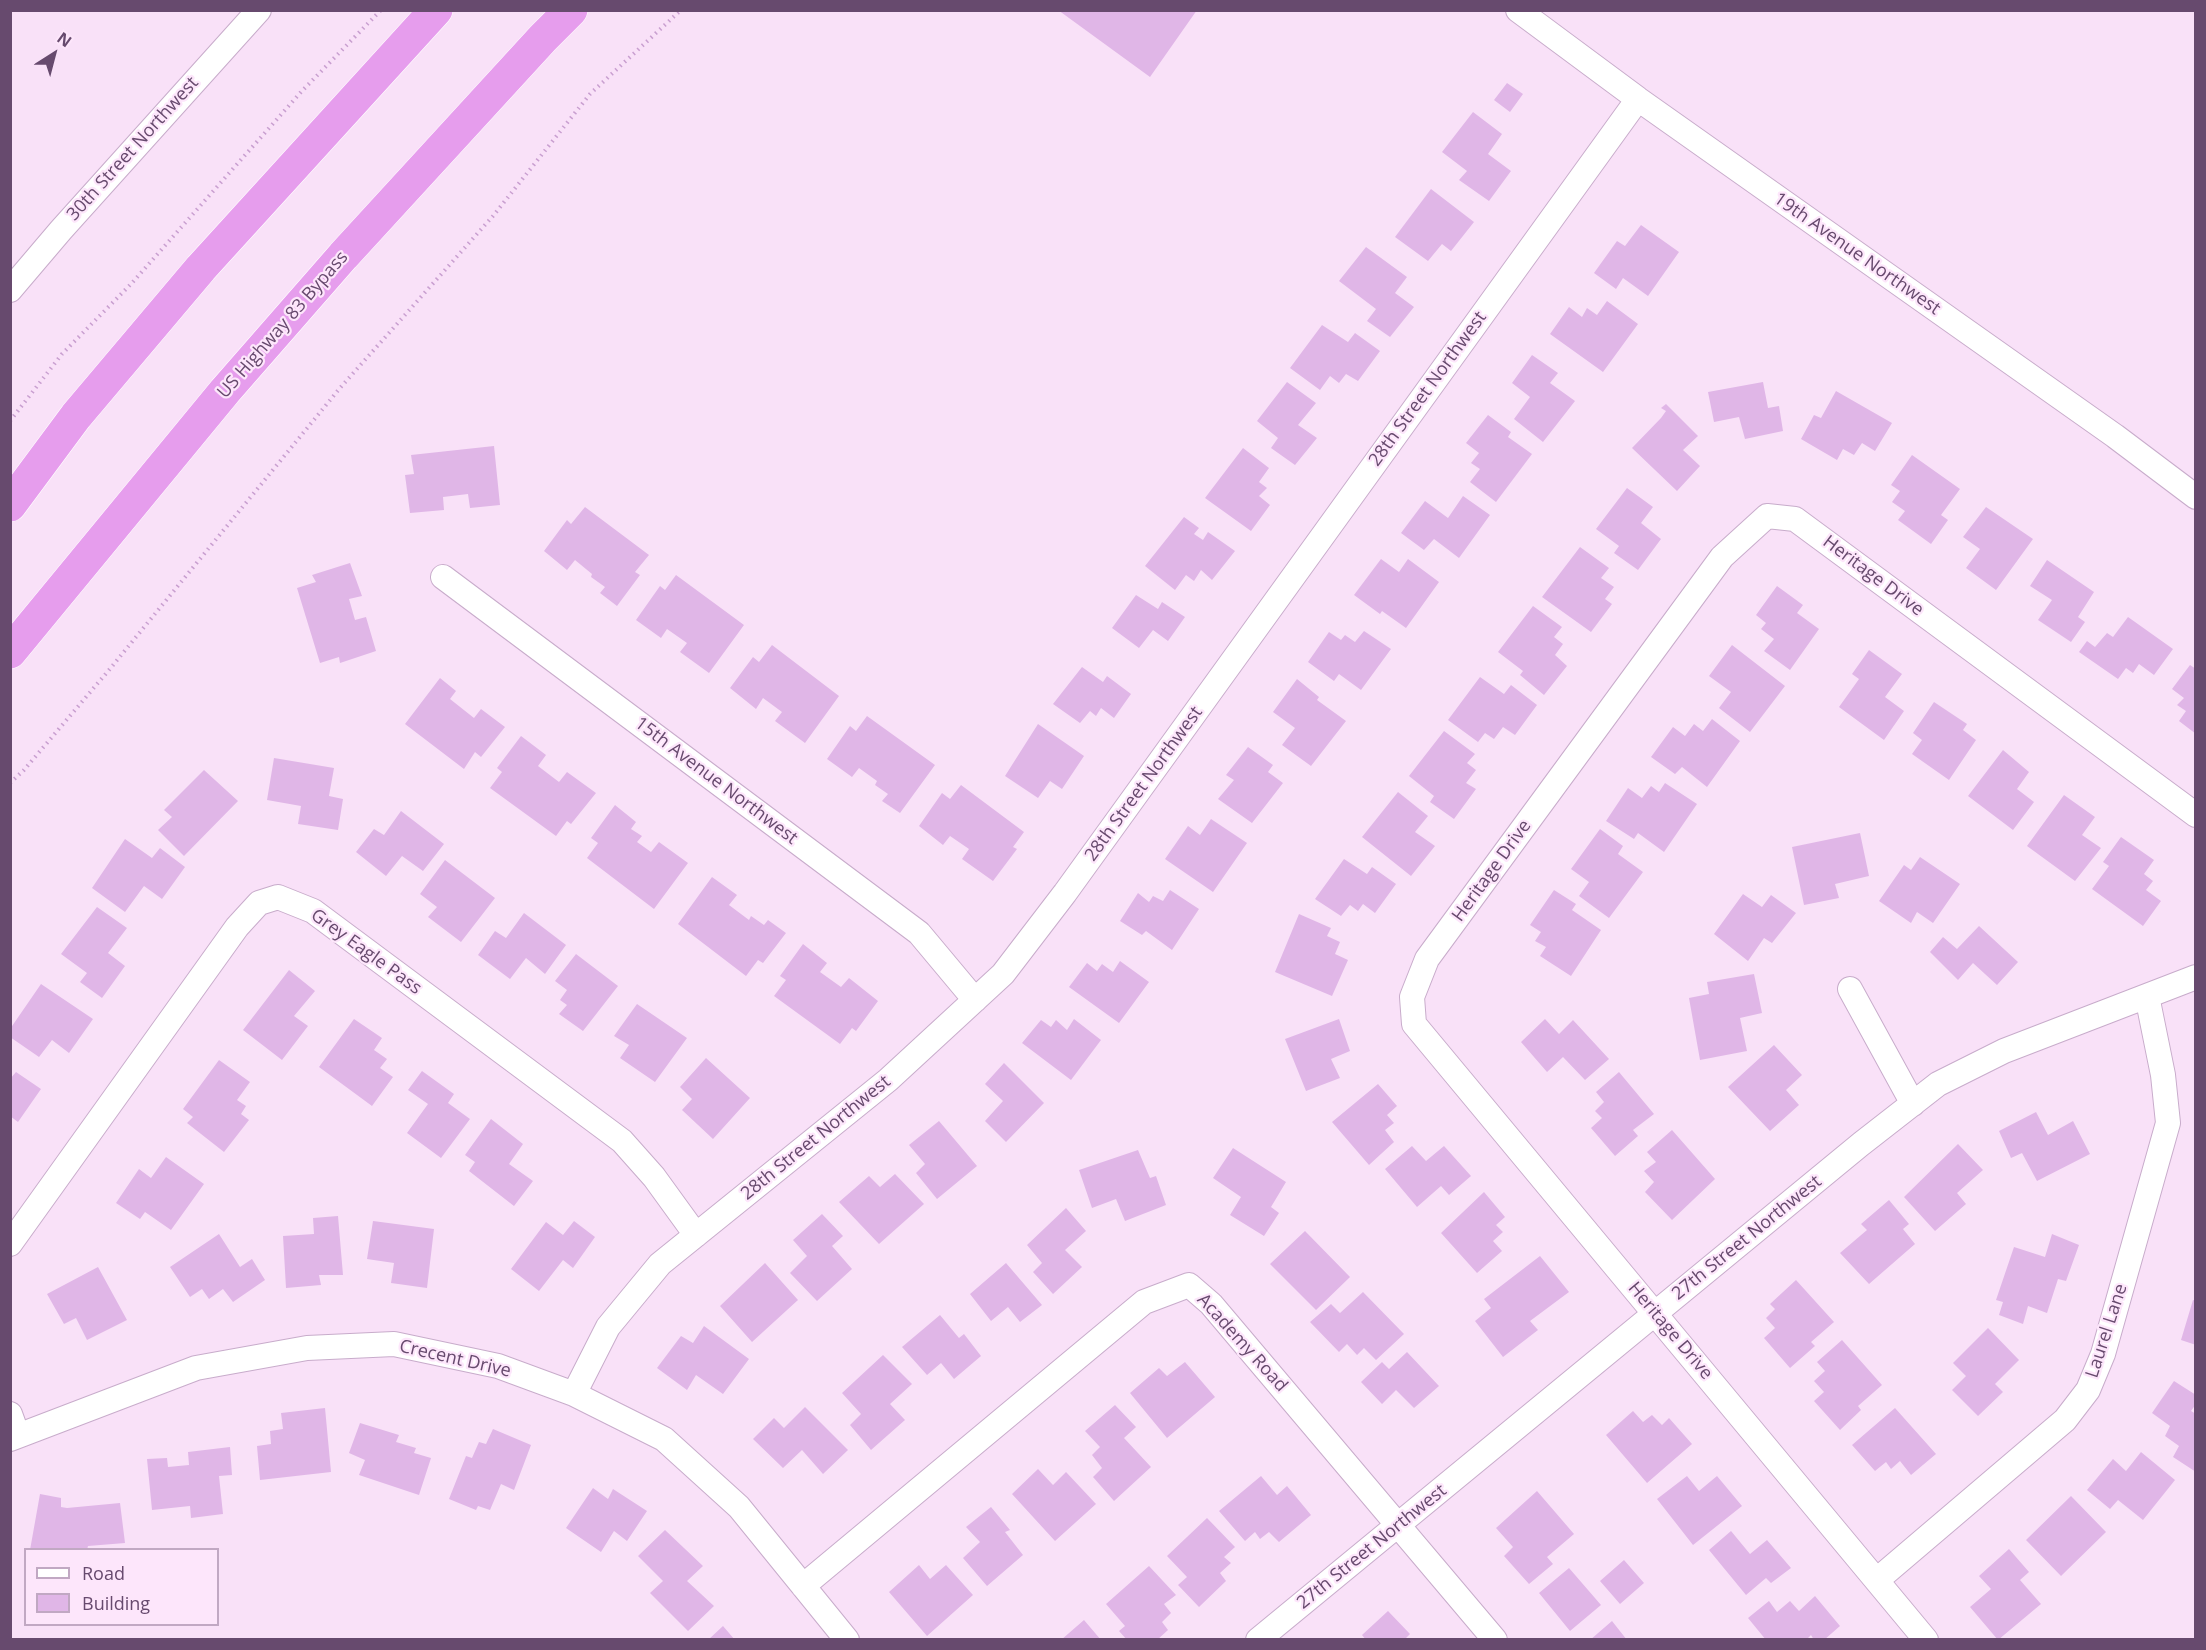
<!DOCTYPE html>
<style>
body{margin:0}
#map{position:relative;width:2206px;height:1650px;overflow:hidden;background:#f9e1f8;font-family:"Open Sans",sans-serif}
canvas{display:block}
.frame{position:absolute;inset:0;border:12px solid #674a6e;pointer-events:none}
.legend{position:absolute;left:24px;top:1548px;width:195px;height:78px;box-sizing:border-box;background:#fde6fb;border:2px solid #c1a8c3;margin:0;padding:8px 10px;list-style:none;font-size:18px;color:#674a6e}
.legend li{display:flex;align-items:center;gap:12px;height:30px}
.legend b{width:30px;border:2px solid #c1a8c3}
.north{position:absolute;left:24px;top:24px;width:60px;height:60px;-webkit-text-stroke:4px #fde6fb;paint-order:stroke;rotate:36deg;font-size:16px;font-weight:700;line-height:24px;text-align:center;color:#674a6e}
.north::after{content:'';display:block;margin:auto;width:21px;height:27px;background:#674a6e;clip-path:polygon(50% 0,100% 100%,50% 72%,0 100%)}
</style>
<div id="map">
<canvas width="2206" height="1650"></canvas>
<div class="frame"></div>
<ul class="legend">
<li><b style="height:8px;background:#fff"></b>Road</li>
<li><b style="height:16px;background:#e0b6e7"></b>Building</li>
</ul>
<div class="north">N</div>
</div>
<script>
const context = document.querySelector('canvas').getContext('2d');
context.lineJoin = 'round';
function fillPath(path, color) { context.fillStyle = color; context.fill(path, 'evenodd'); }
const toPath = rows => new Path2D(rows.map(r => 'M' + r).join(''));
function stroke(path, color, width, dash) { context.strokeStyle = color; context.lineWidth = width; context.lineCap = dash ? 'butt' : 'round'; context.setLineDash(dash || []); context.stroke(path); }
function label(font, color, halo, rows, align = 'center') {
  context.font = font + ' "Open Sans",sans-serif'; context.lineWidth = 4.5; context.setLineDash([]); context.textBaseline = 'middle'; context.strokeStyle = halo; context.fillStyle = color; for (const [text, x, y, turn = 0] of rows) {
    context.save(); context.translate(x, y); context.rotate((+turn || 0) * Math.PI / 180); context.textAlign = isNaN(turn) ? turn : align; if (halo) context.strokeText(text, 0, 0); context.fillText(text, 0, 0); context.restore();
  }
}
const building = toPath([
 [1058,10,1197,10,1150,77],
 [1507,83,1523,94,1510,112,1494,100],
 [1473,112,1502,134,1488,154,1511,171,1489,201,1459,180,1467,171,1442,152],
 [1431,189,1474,222,1451,251,1442,244,1428,261,1395,237],
 [1641,225,1679,252,1648,296,1623,278,1616,289,1594,273,1617,241,1625,246],
 [1366,247,1407,277,1395,293,1414,307,1390,337,1367,321,1376,309,1339,281],
 [1607,301,1638,324,1603,372,1550,334,1569,307,1582,317,1587,308,1597,315],
 [1322,325,1348,342,1355,333,1380,351,1358,381,1346,374,1339,383,1330,376,1320,390,1290,368],
 [1532,355,1558,373,1550,383,1575,401,1543,442,1514,419,1530,397,1512,383],
 [1287,382,1316,403,1298,425,1317,438,1295,465,1271,448,1278,438,1257,421],
 [1763,382,1768,408,1779,406,1783,431,1745,439,1739,417,1714,422,1708,392],
 [1836,391,1892,423,1875,451,1862,443,1854,455,1843,449,1837,460,1801,439,1814,415,1821,418],
 [1666,404,1698,436,1683,450,1700,466,1677,491,1632,448,1661,418,1666,411,1661,408],
 [1488,415,1511,432,1508,437,1532,454,1496,502,1470,482,1480,469,1471,463,1479,453,1466,443],
 [494,446,500,505,470,508,468,494,443,497,444,510,410,513,405,475,414,474,411,455],
 [1243,448,1269,468,1259,482,1267,488,1259,496,1270,505,1251,531,1205,498],
 [1912,455,1960,489,1941,515,1948,520,1931,544,1898,520,1905,511,1892,502,1900,491,1891,485],
 [1627,488,1653,507,1641,523,1661,539,1638,570,1614,553,1619,546,1596,529],
 [1463,496,1490,515,1459,558,1434,539,1424,550,1401,533,1425,501,1448,518],
 [585,507,649,555,635,572,640,575,617,606,600,593,605,587,591,577,592,574,575,560,567,570,544,551,567,520,571,524],
 [1986,507,2033,539,1996,590,1966,568,1980,549,1963,537],
 [1184,517,1199,528,1194,534,1203,540,1208,532,1235,551,1212,580,1201,570,1194,581,1186,575,1175,590,1145,566],
 [1580,547,1609,568,1601,578,1614,587,1605,599,1612,604,1591,632,1542,597],
 [1381,559,1399,572,1408,559,1439,582,1406,628,1382,611,1380,614,1354,595],
 [2047,560,2094,592,2078,617,2085,622,2071,642,2038,620,2052,600,2030,586],
 [350,563,362,596,349,599,355,620,366,617,376,651,340,663,339,657,320,663,297,588,316,582,312,575],
 [676,575,744,625,709,673,680,652,687,643,667,629,661,638,636,620,660,586,665,590],
 [1777,586,1803,605,1797,613,1819,629,1790,670,1764,651,1774,639,1761,629,1766,623,1756,615],
 [1136,595,1158,609,1162,602,1185,617,1168,641,1153,630,1139,648,1112,628],
 [1533,606,1562,627,1554,637,1563,644,1555,655,1567,666,1544,695,1520,675,1523,671,1498,652],
 [2128,617,2173,649,2154,675,2139,664,2133,673,2126,668,2118,679,2079,652,2087,641,2095,647,2107,633,2113,637],
 [1364,631,1391,649,1361,690,1339,674,1334,681,1308,662,1329,632,1341,640,1345,635,1355,642],
 [772,645,839,696,805,743,775,721,782,712,763,698,756,709,730,688,753,657,759,662],
 [1732,645,1785,686,1750,732,1719,708,1731,692,1709,676],
 [1869,650,1902,674,1885,697,1904,711,1884,740,1839,707,1859,679,1852,674],
 [2190,665,2196,669,2196,734,2179,721,2186,711,2177,705,2184,698,2172,689],
 [1082,667,1103,682,1107,676,1131,694,1114,718,1101,708,1096,716,1090,711,1080,723,1053,704],
 [1480,677,1504,694,1511,685,1537,705,1515,735,1503,727,1494,739,1485,733,1478,742,1448,720],
 [440,678,456,691,450,699,474,718,481,709,505,727,481,757,475,752,464,769,405,724],
 [1297,679,1319,697,1317,700,1346,721,1311,766,1282,745,1295,728,1273,712],
 [1934,702,1967,724,1963,730,1976,740,1949,780,1912,754,1922,740,1913,733],
 [867,716,935,765,900,813,882,801,888,794,875,785,877,781,859,768,852,777,827,759,850,726,856,731],
 [1712,719,1740,741,1707,787,1682,767,1675,774,1651,757,1673,727,1685,736,1694,724,1703,731],
 [1038,724,1084,756,1062,789,1050,781,1038,798,1005,776],
 [1444,731,1475,754,1467,763,1476,770,1466,783,1476,789,1454,819,1430,802,1434,796,1409,776],
 [521,736,546,755,538,766,559,782,567,772,596,793,571,824,567,821,556,836,490,788,502,772,497,768],
 [1248,747,1273,765,1268,772,1283,783,1252,823,1218,799,1234,780,1226,775],
 [2003,750,2029,772,2017,789,2034,802,2013,830,1968,796],
 [274,758,334,768,329,796,343,799,338,830,298,824,301,806,267,800],
 [204,770,238,801,184,856,158,830,172,817,164,810],
 [1665,783,1697,804,1664,852,1638,833,1634,839,1606,821,1628,788,1642,798,1651,786,1659,792],
 [961,785,1024,832,1013,847,1017,849,993,881,962,859,969,849,950,836,943,845,919,826,942,793,950,799],
 [1398,792,1428,816,1415,832,1435,846,1411,876,1362,837],
 [2064,795,2095,817,2082,835,2101,848,2075,881,2027,846],
 [615,805,636,822,631,829,642,836,637,842,651,852,659,842,688,863,654,909,587,858,598,843,591,838],
 [401,811,444,844,423,871,402,856,386,876,356,852,374,829,384,835],
 [1211,819,1247,843,1213,892,1165,859,1188,826,1200,835],
 [1600,829,1623,846,1618,854,1643,872,1609,918,1579,896,1589,882,1571,869],
 [1860,833,1869,876,1835,884,1839,898,1804,905,1792,847],
 [2121,837,2154,860,2144,874,2153,881,2146,890,2161,901,2143,926,2092,889,2109,866,2103,862],
 [125,839,152,858,160,848,185,867,162,899,144,886,125,912,92,888],
 [1920,857,1960,884,1933,923,1917,912,1911,923,1879,901,1904,865,1911,870],
 [1344,859,1367,874,1372,867,1396,884,1375,913,1363,904,1358,911,1350,905,1341,916,1315,899],
 [445,860,495,898,461,942,428,917,437,907,420,894],
 [712,877,737,895,729,905,749,920,751,916,764,925,768,920,786,933,763,963,758,960,746,976,678,924],
 [1170,890,1199,909,1172,950,1146,931,1142,935,1120,921,1138,893,1149,902,1153,896,1163,901],
 [1554,890,1576,904,1572,910,1601,930,1571,976,1540,956,1546,947,1535,941,1541,932,1530,925],
 [1743,894,1762,907,1771,895,1796,913,1772,943,1764,938,1748,961,1714,934],
 [97,907,127,928,108,953,125,966,102,998,80,982,87,973,61,954],
 [524,913,566,945,545,974,526,958,510,979,478,955,495,931,506,938],
 [1299,914,1331,928,1327,936,1340,942,1335,954,1348,960,1332,996,1275,972],
 [1979,926,2018,962,1997,985,1973,963,1958,980,1930,952,1943,937,1957,949],
 [803,944,827,963,820,972,841,987,849,978,878,1001,856,1031,852,1028,840,1044,774,996,786,980,780,976],
 [576,954,618,986,583,1031,559,1014,567,1005,560,1000,567,990,555,981],
 [1120,961,1149,982,1119,1023,1069,987,1087,963,1097,971,1102,964,1113,972],
 [289,970,315,991,294,1016,308,1026,282,1060,243,1030],
 [1754,974,1762,1013,1740,1018,1747,1051,1700,1060,1689,998,1709,994,1707,982],
 [41,984,93,1019,69,1053,52,1040,39,1057,10,1037,10,1029],
 [637,1004,687,1038,655,1082,620,1058,629,1045,614,1036],
 [354,1019,382,1038,374,1050,387,1059,380,1068,393,1077,372,1106,319,1067],
 [1074,1019,1101,1040,1071,1080,1022,1043,1041,1020,1051,1027,1056,1020,1067,1030],
 [1339,1019,1350,1051,1331,1059,1340,1078,1306,1091,1285,1039],
 [1545,1019,1559,1034,1573,1020,1609,1059,1585,1080,1563,1057,1547,1072,1521,1042],
 [1774,1045,1802,1075,1786,1090,1799,1105,1770,1131,1728,1087],
 [706,1058,750,1098,713,1139,682,1110,692,1099,680,1087],
 [219,1060,250,1082,237,1100,246,1106,241,1114,249,1120,224,1152,187,1123,193,1117,183,1109],
 [1004,1063,1044,1103,1006,1142,985,1121,1003,1101,985,1084],
 [422,1071,454,1094,448,1103,470,1119,441,1158,407,1133,428,1104,408,1090],
 [16,1072,41,1089,18,1122,10,1116,10,1079],
 [1619,1072,1654,1114,1633,1130,1638,1136,1615,1156,1591,1128,1602,1118,1595,1111,1604,1102,1596,1092],
 [1378,1084,1397,1106,1387,1115,1394,1123,1385,1130,1394,1142,1369,1165,1332,1122],
 [2036,1112,2048,1135,2073,1121,2090,1154,2037,1181,2022,1153,2011,1158,1999,1131],
 [491,1119,523,1144,509,1164,533,1181,514,1206,469,1171,475,1162,465,1155],
 [939,1121,977,1166,937,1199,916,1173,925,1164,909,1145],
 [1672,1130,1715,1179,1672,1220,1645,1192,1654,1182,1644,1171,1656,1162,1647,1152],
 [1958,1144,1983,1170,1957,1193,1966,1204,1935,1231,1904,1197],
 [1412,1146,1426,1161,1444,1146,1471,1176,1449,1195,1441,1186,1417,1207,1385,1169],
 [1233,1148,1286,1182,1271,1207,1279,1213,1264,1236,1230,1215,1241,1197,1213,1178],
 [1138,1150,1150,1178,1156,1176,1166,1205,1125,1221,1116,1199,1092,1208,1079,1170],
 [166,1157,204,1184,171,1230,145,1212,140,1219,116,1203,139,1169,151,1178],
 [895,1174,924,1204,879,1244,839,1202,869,1176,880,1187],
 [1484,1192,1505,1217,1496,1225,1503,1232,1493,1241,1502,1251,1477,1273,1441,1233],
 [1889,1200,1909,1224,1903,1229,1915,1244,1869,1284,1840,1253,1867,1230,1861,1224],
 [1066,1208,1086,1231,1065,1250,1082,1267,1053,1294,1033,1272,1042,1263,1027,1245],
 [822,1214,843,1236,832,1246,852,1269,817,1301,790,1273,807,1256,793,1240],
 [338,1216,343,1275,319,1275,321,1285,286,1288,283,1236,314,1234,313,1218],
 [373,1221,434,1229,427,1288,391,1283,394,1263,367,1259],
 [574,1221,595,1237,573,1268,563,1260,539,1291,511,1269,546,1222,563,1235],
 [1305,1231,1350,1277,1316,1310,1270,1264],
 [219,1234,240,1267,252,1259,265,1280,233,1302,223,1289,209,1299,202,1289,190,1297,170,1267],
 [2052,1234,2079,1245,2066,1281,2058,1279,2047,1313,2028,1306,2023,1324,1999,1315,2003,1302,1996,1300,2014,1247,2045,1257],
 [1540,1256,1569,1292,1530,1321,1538,1330,1503,1357,1475,1321,1491,1308,1484,1299],
 [765,1263,798,1300,752,1342,720,1306],
 [1006,1263,1042,1305,1020,1322,1008,1307,991,1321,970,1294],
 [98,1267,127,1320,87,1340,76,1318,64,1324,47,1294],
 [1796,1280,1834,1322,1811,1342,1815,1346,1790,1368,1764,1338,1775,1328,1766,1318,1775,1309,1770,1304],
 [1363,1292,1404,1334,1376,1360,1364,1348,1357,1355,1347,1344,1339,1352,1310,1322,1331,1304,1340,1313],
 [2193,1300,2196,1301,2196,1345,2181,1340],
 [940,1315,959,1338,964,1334,981,1356,954,1379,941,1363,927,1375,902,1347],
 [704,1326,749,1359,723,1394,696,1375,687,1390,657,1368,681,1336,693,1343],
 [1988,1328,2019,1360,1995,1384,2003,1392,1978,1416,1952,1390,1966,1376,1953,1363],
 [1842,1340,1882,1385,1858,1406,1861,1410,1840,1430,1814,1401,1824,1392,1814,1381,1825,1371,1817,1362],
 [1407,1352,1439,1386,1414,1408,1396,1390,1382,1404,1361,1382,1382,1362,1389,1369],
 [883,1355,912,1384,890,1404,905,1420,871,1450,850,1425,861,1414,842,1393],
 [1185,1362,1215,1397,1167,1438,1130,1393,1159,1368,1167,1376],
 [2174,1381,2196,1395,2196,1404,2191,1411,2196,1414,2196,1472,2173,1457,2179,1446,2165,1436,2170,1426,2152,1413],
 [1115,1405,1136,1427,1124,1438,1151,1467,1114,1501,1093,1477,1102,1468,1092,1455,1100,1447,1085,1431],
 [805,1407,848,1450,823,1474,802,1450,783,1468,753,1439,774,1418,784,1428],
 [325,1408,331,1472,260,1480,257,1446,271,1444,270,1431,283,1429,281,1413],
 [1895,1408,1936,1454,1911,1475,1900,1461,1891,1469,1886,1462,1875,1471,1852,1445],
 [1633,1411,1643,1422,1652,1415,1662,1425,1669,1418,1692,1444,1647,1483,1606,1435],
 [360,1423,399,1435,396,1442,416,1448,414,1453,431,1458,419,1495,359,1475,365,1460,349,1453],
 [493,1429,531,1445,514,1490,501,1484,490,1510,478,1506,476,1510,449,1499,466,1456,472,1458,479,1442,486,1444],
 [230,1447,232,1475,219,1476,223,1514,191,1518,190,1506,152,1510,147,1459,167,1458,168,1467,189,1465,188,1452],
 [2141,1452,2175,1480,2143,1520,2118,1500,2110,1509,2087,1490,2113,1459,2126,1471],
 [1038,1469,1053,1485,1066,1472,1096,1504,1055,1541,1012,1494],
 [1261,1476,1277,1495,1287,1486,1311,1515,1279,1542,1269,1532,1260,1539,1255,1532,1245,1541,1219,1511],
 [1687,1476,1699,1491,1717,1476,1742,1506,1693,1545,1657,1499],
 [593,1488,608,1499,613,1489,647,1511,627,1541,614,1531,601,1552,566,1528],
 [1537,1491,1574,1534,1547,1557,1553,1564,1529,1584,1504,1556,1513,1547,1496,1528],
 [40,1494,61,1498,61,1507,67,1508,120,1503,125,1543,88,1546,87,1550,30,1550],
 [2071,1496,2106,1532,2061,1576,2026,1540],
 [991,1507,1010,1530,1005,1532,1023,1555,987,1586,963,1558,980,1542,966,1527],
 [1207,1518,1235,1547,1224,1557,1231,1563,1220,1573,1226,1581,1199,1607,1178,1585,1187,1577,1167,1556],
 [665,1530,703,1566,687,1581,714,1606,688,1631,650,1593,663,1581,638,1556],
 [1731,1531,1750,1554,1767,1540,1791,1568,1771,1583,1766,1578,1746,1595,1709,1550],
 [2009,1549,2029,1572,2020,1580,2041,1604,1998,1640,1970,1607,1991,1589,1979,1576],
 [1624,1560,1644,1583,1620,1604,1600,1581],
 [919,1565,930,1579,946,1565,973,1595,927,1636,889,1592],
 [1149,1566,1176,1595,1164,1604,1171,1613,1162,1622,1168,1630,1157,1640,1127,1640,1119,1631,1125,1626,1106,1604],
 [1569,1568,1601,1605,1570,1631,1539,1593],
 [1815,1596,1840,1626,1824,1640,1814,1640,1811,1635,1806,1640,1766,1640,1748,1618,1769,1601,1777,1612,1790,1601,1799,1611],
 [1388,1611,1410,1634,1404,1640,1366,1640,1362,1635],
 [1084,1620,1101,1640,1061,1640],
 [1612,1621,1627,1640,1590,1640],
 [723,1626,735,1640,708,1640]
]);
const path = toPath([
 [10,421,62,354,131,284,301,92,381,10],
 [10,783,24,770,109,670,340,388,493,216,590,94,681,10]
]);
const minor = toPath([
 [1518,10,1638,99,2115,436,2196,497],
 [10,290,61,230,259,10],
 [443,577,919,933,975,1000],
 [1850,989,1913,1104],
 [10,1244,237,927,259,903,278,897,313,911,622,1141,654,1177,696,1235],
 [574,1394,608,1327,660,1264,888,1080,1003,974,1065,893,1638,99],
 [10,1414,18,1436],
 [10,1439,196,1368,307,1348,394,1344,498,1366,574,1394,664,1439,739,1507,847,1640],
 [1877,1580,2065,1420,2088,1390,2103,1354,2168,1123,2163,1075,2147,996],
 [803,1586,1144,1302,1189,1285,1211,1304,1495,1640],
 [1258,1640,1861,1144,1938,1084,2004,1051,2196,977],
 [1926,1640,1414,1024,1412,997,1427,959,1722,557,1767,516,1795,519,2196,815]
]);
const trunk = toPath([
 [10,505,76,416,201,268,436,10],
 [10,652,225,391,343,256,543,38,571,10]
]);
const streetNames = [
 ["30th Street Northwest",133,149,-48],
 ["19th Avenue Northwest",1857,254,35],
 ["US Highway 83 Bypass",283,325,-49],
 ["28th Street Northwest",1428,389,-54],
 ["Heritage Drive",1873,576,37],
 ["15th Avenue Northwest",716,781,37],
 ["28th Street Northwest",1144,784,-54],
 ["Heritage Drive",1492,871,-54],
 ["Grey Eagle Pass",366,952,36],
 ["28th Street Northwest",816,1138,-39],
 ["27th Street Northwest",1747,1238,-39],
 ["Heritage Drive",1670,1331,50],
 ["Laurel Lane",2107,1331,-72],
 ["Academy Road",1242,1343,48],
 ["Crecent Drive",455,1359,13],
 ["27th Street Northwest",1372,1547,-39]
];
fillPath(building, '#e0b6e7');
stroke(minor, '#c8accb', 26);
stroke(trunk, '#fff', 34);
stroke(path, '#c99fd0', 4, [1.5, 4.5]);
stroke(minor, '#fff', 24);
stroke(trunk, '#e69ded', 33);
label('18px', '#674a6e', '#fde6fb', streetNames);
</script>
